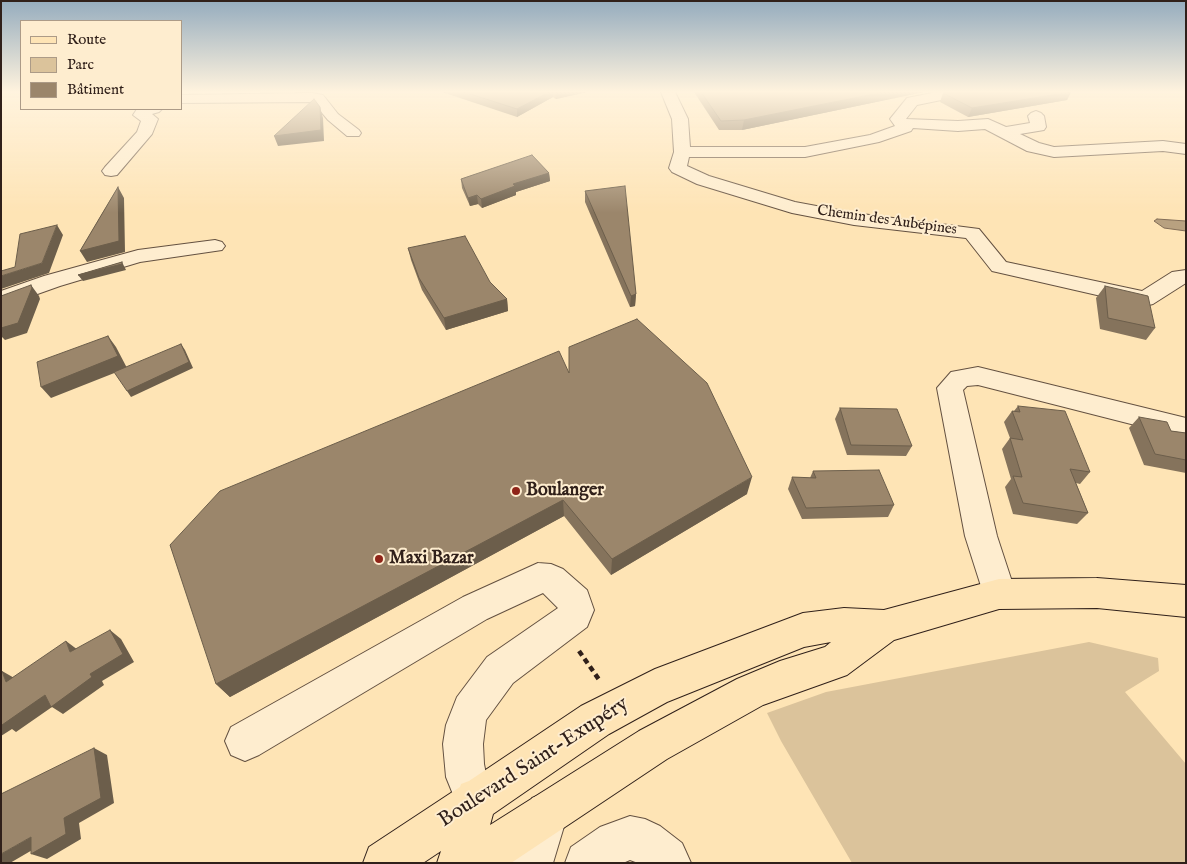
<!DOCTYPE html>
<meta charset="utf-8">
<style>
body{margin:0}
#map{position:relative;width:1187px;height:864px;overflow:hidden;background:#fee4b5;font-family:"IM FELL English",serif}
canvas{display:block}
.frame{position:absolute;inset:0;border:2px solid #30201a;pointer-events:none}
.legend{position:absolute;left:20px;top:20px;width:162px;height:90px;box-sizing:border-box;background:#feedcf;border:1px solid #ac9b87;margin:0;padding:6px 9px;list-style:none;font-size:15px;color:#30201a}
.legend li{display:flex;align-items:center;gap:10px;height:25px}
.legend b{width:25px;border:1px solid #ac9b87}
</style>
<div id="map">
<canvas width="1187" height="864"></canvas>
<div class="frame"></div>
<ul class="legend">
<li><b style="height:6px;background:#fee4b5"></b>Route</li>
<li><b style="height:14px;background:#dbc39b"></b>Parc</li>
<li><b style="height:14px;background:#9b866b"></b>Bâtiment</li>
</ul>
</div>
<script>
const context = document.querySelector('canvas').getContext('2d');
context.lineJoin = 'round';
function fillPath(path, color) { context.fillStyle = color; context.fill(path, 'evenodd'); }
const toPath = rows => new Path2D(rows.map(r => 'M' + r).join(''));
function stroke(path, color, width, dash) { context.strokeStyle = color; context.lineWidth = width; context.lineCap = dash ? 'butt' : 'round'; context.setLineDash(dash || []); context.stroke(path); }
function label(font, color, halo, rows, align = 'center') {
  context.font = font + ' "IM FELL English",serif'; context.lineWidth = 4; context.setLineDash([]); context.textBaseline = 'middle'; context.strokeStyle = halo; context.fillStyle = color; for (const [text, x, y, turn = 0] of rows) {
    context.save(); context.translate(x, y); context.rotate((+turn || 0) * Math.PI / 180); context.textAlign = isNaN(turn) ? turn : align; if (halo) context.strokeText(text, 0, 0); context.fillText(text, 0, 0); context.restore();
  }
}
const green = toPath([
 [1089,642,1158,658,1159,671,1125,692,1186,764,1186,863,852,863,781,741,767,713,826,692]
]);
const water = toPath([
 [1157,219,1186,221,1186,231,1164,228,1154,221,1157,219]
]);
const path = toPath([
 [579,651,600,681]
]);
const minor = toPath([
 [661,92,675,92,688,119,690,147,805,147,870,135,895,126,890,119,907,98,932,93,931,92,950,92,953,95,951,98,917,105,906,119,958,121,988,119,1006,127,1030,123,1028,116,1031,113,1036,111,1041,113,1044,116,1046,127,1044,130,1020,134,1039,143,1054,147,1163,141,1186,144,1186,154,1163,151,1054,157,1027,151,985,129,958,131,913,128,911,131,879,142,805,157,689,157,687,166,709,176,795,202,854,213,979,229,1006,262,1142,291,1172,272,1186,270,1186,283,1153,304,1145,306,992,271,966,238,854,225,792,213,697,184,672,172,669,168,674,152,672,119,661,92],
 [312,93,323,95,338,114,359,130,361,133,359,136,347,136,328,120,313,102,181,103,181,95,312,93],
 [137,109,162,109,159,112,152,114,158,119,152,134,117,175,111,176,105,175,102,171,105,167,137,132,141,121,133,115,137,109],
 [215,240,222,242,225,246,222,250,140,262,60,286,1,307,1,291,44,276,138,250,215,240],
 [978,367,1186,418,1186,438,978,385,967,386,963,390,997,536,1016,594,1011,605,999,609,987,605,965,536,937,388,951,372,978,367],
 [538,563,551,564,563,569,587,590,594,610,587,627,513,683,486,720,483,744,484,764,486,774,497,799,491,814,476,820,461,814,446,777,443,744,446,725,457,697,487,657,558,608,543,593,487,619,259,755,245,761,231,755,225,741,231,727,463,597,538,563],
 [547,792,562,798,568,813,553,863,509,863,532,798,547,792],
 [630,816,645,819,660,826,682,843,691,863,638,863,630,860,623,863,565,863,571,847,600,827,630,816]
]);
const major = toPath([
 [1097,578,1186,585,1186,617,1097,608,999,609,894,640,847,675,763,705,667,759,511,863,437,863,441,851,423,863,363,863,369,847,460,787,461,784,469,781,581,706,655,669,803,613,844,608,884,610,999,579,1097,578],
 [831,642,825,647,780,661,737,679,639,731,490,825,493,814,609,734,667,702,804,647,831,642]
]);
const wall = toPath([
 [442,92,587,92,556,99,553,97,517,117],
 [694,92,924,92,742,130,719,130],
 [1071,92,1067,100,968,117,940,102,943,93],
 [549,173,550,181,516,192,516,195,482,208,478,204,470,206,462,188,461,179],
 [585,191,636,294,635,306,630,307,585,202],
 [408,248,490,282,507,299,508,311,446,330,422,290,411,260],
 [1105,286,1155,328,1146,340,1100,329,1096,298],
 [569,373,747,494,611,575,564,516,230,697,216,684],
 [1018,406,1090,472,1080,484,1076,483,1088,513,1077,524,1013,514,1005,487,1011,479,1002,449,1010,438,1004,422,1012,411,1014,411],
 [840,408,912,446,906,456,847,455,835,419],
 [1139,417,1171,431,1186,433,1186,473,1144,465,1129,428],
 [813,471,894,505,888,517,802,519,788,489,792,477,810,478]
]);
const shadedWall = toPath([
 [549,92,553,92,553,97,517,117,517,109],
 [555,92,587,92,556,99],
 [884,92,924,92,742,130,744,120],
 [1071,92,1067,100,968,117,972,108],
 [320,107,323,118,324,141,278,146,274,136],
 [549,173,550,181,516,192,516,195,482,208,481,199,513,184],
 [118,187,124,198,125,252,87,262,80,251],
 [477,195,478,204,470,206,468,198],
 [57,225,63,235,49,273,1,289,1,276,42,263],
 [122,262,126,270,83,281,78,275],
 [31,285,39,296,40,299,27,333,5,340,1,336,1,328],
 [636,294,635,306,630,307,631,296],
 [507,299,508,311,446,330,444,318],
 [108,336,116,347,127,368,51,398,41,387],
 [181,344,185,350,193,368,131,397,127,391],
 [752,477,747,494,611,575,612,559],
 [563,500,564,516,230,697,216,684],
 [110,630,121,639,134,662,102,681,104,685,63,714,52,707,16,732,12,729,1,736,1,721,45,695,90,674],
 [66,641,78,650,70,652],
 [2,671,16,679,6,682],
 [94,748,107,755,114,803,79,823,81,839,47,859,31,854,64,818],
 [31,837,46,842,10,863,1,863,1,854]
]);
const building = toPath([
 [464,92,549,92,517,109,464,92],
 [701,92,884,92,744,120,721,121,701,92],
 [950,92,1071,92,972,108,943,93,950,92],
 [314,99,320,107,321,130,274,136,314,99],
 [532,155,549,173,513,184,515,186,481,199,477,195,468,198,461,179,532,155],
 [625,186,636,294,631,296,585,191,625,186],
 [118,187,119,241,80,251,118,187],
 [57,225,42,263,1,276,1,271,15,267,20,234,57,225],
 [465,236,490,282,507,299,444,318,419,278,408,248,465,236],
 [122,262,122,264,78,275,122,262],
 [31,285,32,288,18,323,1,328,1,296,31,285],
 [1105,286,1148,296,1155,328,1108,318,1105,286],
 [637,319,707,383,752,477,612,559,563,500,216,684,170,545,220,491,559,351,569,373,569,347,637,319],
 [108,336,118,356,41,387,37,362,108,336],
 [181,344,189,362,127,391,114,372,181,344],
 [1018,406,1065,411,1090,472,1070,469,1088,513,1023,503,1013,476,1022,477,1010,438,1023,440,1012,411,1020,412,1018,406],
 [840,408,897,409,912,446,851,445,840,408],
 [1139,417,1167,422,1171,431,1186,433,1186,460,1155,454,1139,417],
 [879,470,894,505,806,508,792,477,816,478,813,471,879,470],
 [110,630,123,654,90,674,92,677,51,707,45,695,2,725,1,723,1,672,2,671,6,682,66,641,70,652,110,630],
 [94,748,101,798,64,818,66,834,31,854,31,837,1,854,1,794,94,748]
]);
const markers = [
 [516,491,5,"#8f2418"],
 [379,559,5,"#8f2418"]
];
const farStreetnames = [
 ["Chemin des Aubépines",887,221,8]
];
const poiNames = [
 ["Boulanger",526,491],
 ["Maxi Bazar",389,559]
];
const nearStreetnames = [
 ["Boulevard Saint-Exupéry",534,763,-33]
];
fillPath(green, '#dbc39b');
fillPath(water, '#b8a180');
stroke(water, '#826d57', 1);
stroke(minor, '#645141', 2);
stroke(major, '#30201a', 2);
stroke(path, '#30201a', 4.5, [5.5, 4]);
fillPath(minor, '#feedcf');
fillPath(major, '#fee4b5');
fillPath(wall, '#85735c');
fillPath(shadedWall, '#6c5e4b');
fillPath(building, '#9b866b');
stroke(building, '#6c5e4b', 1);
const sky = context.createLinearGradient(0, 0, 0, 213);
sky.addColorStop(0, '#95acbe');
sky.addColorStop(0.43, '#fff3de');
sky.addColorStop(1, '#fff3de00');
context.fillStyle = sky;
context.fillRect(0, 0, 1187, 213);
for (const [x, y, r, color] of markers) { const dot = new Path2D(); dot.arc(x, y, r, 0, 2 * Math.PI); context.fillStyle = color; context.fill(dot); stroke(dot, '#feedcf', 2); }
label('15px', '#30201a', '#feedcf', farStreetnames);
label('bold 18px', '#30201a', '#feedcf', poiNames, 'left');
label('21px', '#30201a', '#feedcf', nearStreetnames);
</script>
